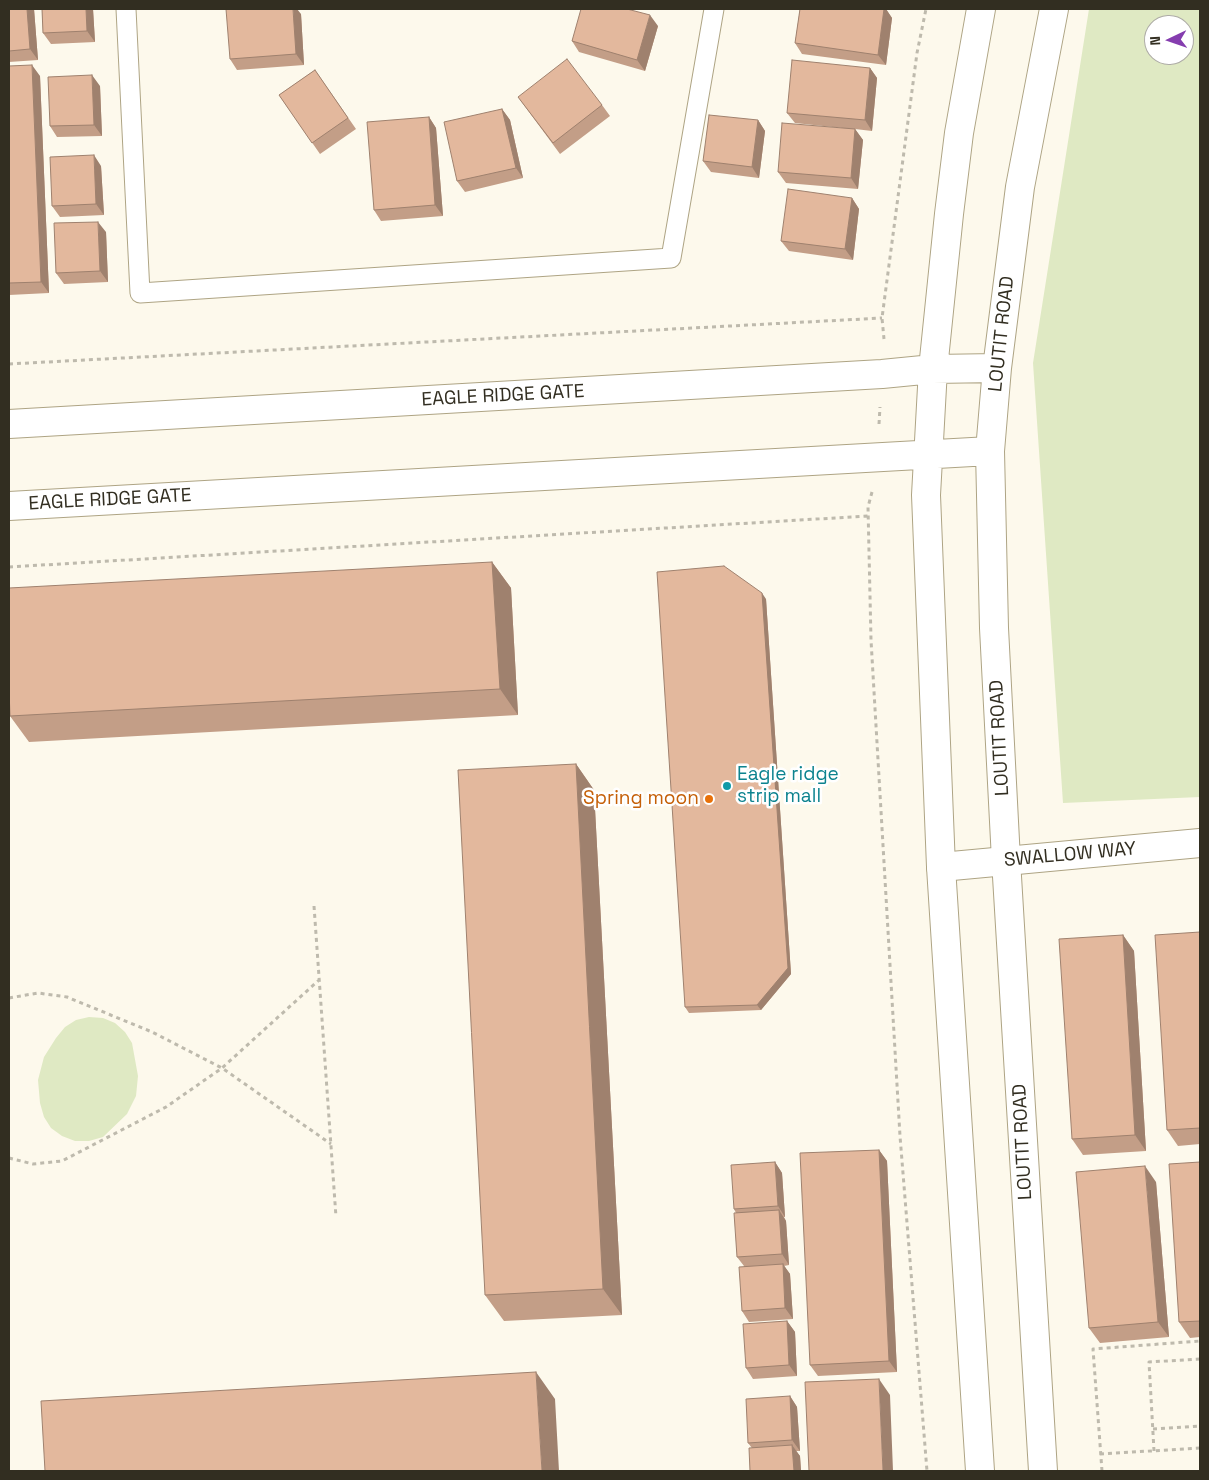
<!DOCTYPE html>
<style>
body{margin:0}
#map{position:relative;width:1209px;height:1480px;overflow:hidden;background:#fdf9ec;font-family:"Space Grotesk",sans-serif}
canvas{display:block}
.frame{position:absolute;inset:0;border:10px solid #322e21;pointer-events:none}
.north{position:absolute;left:1144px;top:15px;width:50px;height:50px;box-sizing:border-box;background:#fff;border:1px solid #adaba6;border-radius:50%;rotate:267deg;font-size:14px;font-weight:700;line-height:20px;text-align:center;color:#322e21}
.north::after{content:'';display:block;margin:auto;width:18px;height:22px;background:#853daf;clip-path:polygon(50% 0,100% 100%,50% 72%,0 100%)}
</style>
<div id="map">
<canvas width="1209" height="1480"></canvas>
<div class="frame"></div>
<div class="north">N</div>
</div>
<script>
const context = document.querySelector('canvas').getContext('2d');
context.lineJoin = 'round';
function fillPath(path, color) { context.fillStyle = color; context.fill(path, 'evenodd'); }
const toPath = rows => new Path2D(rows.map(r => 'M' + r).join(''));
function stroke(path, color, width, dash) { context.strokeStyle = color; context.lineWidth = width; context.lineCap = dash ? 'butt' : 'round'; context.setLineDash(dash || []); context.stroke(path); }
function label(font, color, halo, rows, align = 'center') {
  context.font = font + ' "Space Grotesk",sans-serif'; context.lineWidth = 5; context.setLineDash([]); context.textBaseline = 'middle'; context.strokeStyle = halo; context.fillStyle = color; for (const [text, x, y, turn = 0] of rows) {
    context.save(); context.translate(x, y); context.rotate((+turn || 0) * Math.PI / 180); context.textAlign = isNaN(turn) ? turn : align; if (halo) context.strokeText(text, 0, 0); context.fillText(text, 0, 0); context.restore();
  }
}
const green = toPath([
 [1089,9,1200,9,1200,797,1063,803,1033,363],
 [1154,25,1184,25,1184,55,1154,55],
 [89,1017,103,1018,115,1023,125,1032,132,1043,138,1076,136,1096,127,1114,103,1137,89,1141,75,1141,62,1136,51,1128,44,1117,40,1103,38,1080,44,1057,56,1038,65,1027,76,1020]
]);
const path = toPath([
 [884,339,882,318,917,53,926,9],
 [9,364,882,318],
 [879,424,880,407],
 [872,492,868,507,871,640,900,1136,927,1471],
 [9,567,868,516],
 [314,906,336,1217],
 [9,998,38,993,67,997,152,1032,222,1068,331,1144],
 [9,1158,33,1164,62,1161,166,1107,222,1068,319,980],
 [1153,1429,1200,1426],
 [1154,1451,1149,1362,1200,1359],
 [1100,1454,1200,1448],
 [1102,1471,1093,1349,1200,1341]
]);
const lane = toPath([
 [126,9,140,293,671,258,714,9]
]);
const street = toPath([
 [941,867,1200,843]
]);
const secondary = toPath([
 [9,424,882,374,933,369,997,368],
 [9,506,990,451],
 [980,1471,941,867,926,495,933,369,949,214,959,133,981,9],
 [1043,1471,1006,860,994,628,990,451,997,368,1020,187,1054,9]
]);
const wall = toPath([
 [9,9,34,9,38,60,9,62],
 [42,9,93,9,95,42,51,44,43,33],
 [800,9,886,9,892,18,886,65,802,54,795,43],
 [301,14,304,65,237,70,230,59],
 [658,26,645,71,579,52,572,41],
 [9,66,40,76,49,293,9,295],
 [870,68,877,78,872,131,855,129,863,140,858,189,786,183,778,172,842,128,795,123,787,113],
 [315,70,356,129,320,154,279,95],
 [100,86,102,136,57,137,50,126],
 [518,97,602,105,610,116,560,154],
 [502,109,510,120,523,178,465,192,457,181],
 [429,117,436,128,443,216,381,221,374,210],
 [758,120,765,131,759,178,711,172,703,161],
 [101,166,104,215,60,217,52,206],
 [852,198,859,209,853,260,789,251,781,241],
 [106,232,108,282,64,284,56,273],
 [492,562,511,588,518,715,29,742,10,716],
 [766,599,791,974,761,1010,689,1013,685,1007],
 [576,764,594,790,622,1315,504,1321,485,1295],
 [1200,932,1200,1144,1178,1146,1167,1130],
 [1123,935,1134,951,1146,1151,1083,1155,1072,1139],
 [879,1150,887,1161,897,1372,818,1376,810,1365],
 [775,1162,782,1173,785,1217,784,1217,786,1221,789,1265,784,1266,790,1274,793,1319,749,1322,742,1311,744,1266,737,1257,736,1213,734,1209],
 [1200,1162,1200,1337,1190,1338,1179,1322],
 [1156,1182,1169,1337,1100,1343,1089,1328],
 [787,1321,795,1332,797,1376,753,1379,746,1368],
 [790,1396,797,1407,800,1451,796,1451,800,1456,801,1471,750,1471,752,1448,748,1443]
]);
const shadedWall = toPath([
 [27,9,34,9,38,60,30,49],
 [86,9,93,9,95,42,87,31],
 [293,9,297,9,301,14,304,65,296,54],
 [884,9,886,9,892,18,886,65,878,55],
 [650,15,658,26,645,71,637,60],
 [32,65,40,76,49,293,41,282],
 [870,68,877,78,872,131,865,120],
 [92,75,100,86,102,136,94,125],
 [502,109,510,120,523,178,516,168],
 [429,117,436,128,443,216,435,205],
 [758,120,765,131,759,178,752,167],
 [855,129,863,140,858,189,851,178],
 [94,155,101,166,104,215,96,204],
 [852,198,859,209,853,260,845,249],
 [98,222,106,232,108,282,100,271],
 [492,562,511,588,518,715,500,689],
 [762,593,766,599,791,974,761,1010,757,1005],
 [576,764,594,790,622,1315,603,1289],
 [1123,935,1134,951,1146,1151,1135,1135],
 [879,1150,887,1161,897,1372,889,1361],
 [775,1162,782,1173,785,1217,778,1206],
 [1145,1166,1156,1182,1169,1337,1158,1322],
 [779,1210,786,1221,789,1265,782,1254],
 [783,1264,790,1274,793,1319,785,1308],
 [787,1321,795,1332,797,1376,789,1365],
 [536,1372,555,1399,559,1471,542,1471],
 [879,1379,890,1395,893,1471,883,1471],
 [790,1396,797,1407,800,1451,792,1440],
 [792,1445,800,1456,801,1471,794,1471]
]);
const building = toPath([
 [9,9,27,9,30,49,9,51,9,9],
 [42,9,86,9,87,31,43,33,42,9],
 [226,9,293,9,296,54,230,59,226,9],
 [581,9,627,9,650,15,637,60,572,41,581,9],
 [800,9,884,9,878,55,795,43,800,9],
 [567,59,602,105,553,143,518,97,567,59],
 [792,60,870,68,865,120,787,113,792,60],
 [32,65,41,282,9,283,9,66,32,65],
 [315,70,348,118,312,143,279,95,315,70],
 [92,75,94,125,50,126,48,77,92,75],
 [502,109,516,168,457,181,444,122,502,109],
 [709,115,758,120,752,167,703,161,709,115],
 [429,117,435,205,374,210,367,122,429,117],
 [782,123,855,129,851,178,778,172,782,123],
 [94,155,96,204,52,206,50,157,94,155],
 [788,189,852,198,845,249,781,241,788,189],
 [98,222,100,271,56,273,54,223,98,222],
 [492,562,500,689,10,716,9,690,9,588,492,562],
 [724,566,762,593,788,968,757,1005,685,1007,657,572,724,566],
 [576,764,603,1289,485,1295,458,770,576,764],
 [1200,932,1200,1128,1167,1130,1155,935,1200,932],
 [1123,935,1135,1135,1072,1139,1059,939,1123,935],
 [879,1150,889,1361,810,1365,800,1153,879,1150],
 [775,1162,778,1206,734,1209,731,1165,775,1162],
 [1200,1162,1200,1321,1179,1322,1169,1164,1200,1162],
 [1145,1166,1158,1322,1089,1328,1076,1172,1145,1166],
 [779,1210,782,1254,737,1257,734,1213,779,1210],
 [783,1264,785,1308,742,1311,739,1267,783,1264],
 [787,1321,789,1365,746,1368,743,1324,787,1321],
 [536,1372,542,1471,45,1471,41,1401,536,1372],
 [879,1379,883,1471,809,1471,805,1382,879,1379],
 [790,1396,792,1440,748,1443,746,1399,790,1396],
 [792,1445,794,1471,750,1471,749,1448,792,1445]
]);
const markers = [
 [727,786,5,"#0f9aa8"],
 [709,799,5,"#e8710a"]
];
const streetNames = [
 ["LOUTIT ROAD",1002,334,-84],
 ["EAGLE RIDGE GATE",503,396,-3],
 ["EAGLE RIDGE GATE",110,500,-3],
 ["LOUTIT ROAD",1000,738,-93],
 ["SWALLOW WAY",1070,855,-5],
 ["LOUTIT ROAD",1023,1142,-93]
];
const cultureNames = [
 ["Eagle ridge",737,775],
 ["strip mall",737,797]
];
const foodNames = [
 ["Spring moon",699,799]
];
fillPath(green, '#dfe9c3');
stroke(lane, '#aea484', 21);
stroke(street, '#aea484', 30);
stroke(secondary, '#aea484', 30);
stroke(path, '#bebaad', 3, [4, 4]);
stroke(lane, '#fff', 19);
stroke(street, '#fff', 28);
stroke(secondary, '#fff', 28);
fillPath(wall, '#c39e87');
fillPath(shadedWall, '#9f816e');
fillPath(building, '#e3b89d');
stroke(building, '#9f816e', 1);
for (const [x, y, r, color] of markers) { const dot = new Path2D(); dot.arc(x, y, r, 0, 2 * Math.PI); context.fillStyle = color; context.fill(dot); stroke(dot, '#fff', 2); }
label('19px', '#322e21', '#fff', streetNames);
label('19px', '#0d838f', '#fff', cultureNames, 'left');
label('19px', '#c56008', '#fff', foodNames, 'right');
</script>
